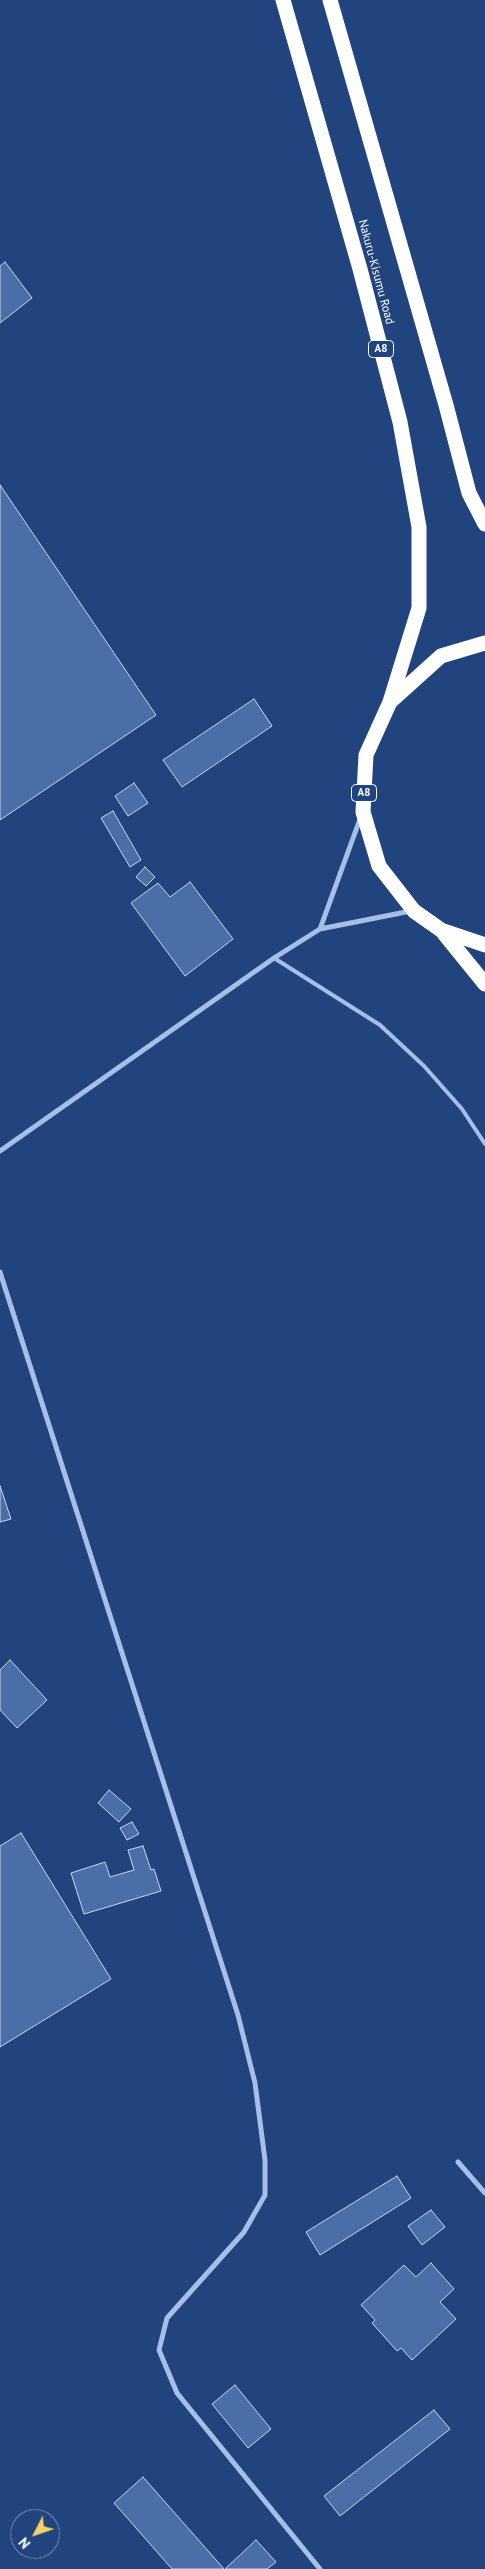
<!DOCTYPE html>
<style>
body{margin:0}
#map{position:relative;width:485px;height:2569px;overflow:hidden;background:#21447e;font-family:"PT Sans",sans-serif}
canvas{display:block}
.north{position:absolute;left:10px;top:2509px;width:50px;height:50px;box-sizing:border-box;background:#21447e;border:1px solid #7a8fb2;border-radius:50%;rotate:229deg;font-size:14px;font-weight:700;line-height:20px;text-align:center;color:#fff}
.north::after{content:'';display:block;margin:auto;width:18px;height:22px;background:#f3d267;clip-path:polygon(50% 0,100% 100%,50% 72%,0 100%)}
</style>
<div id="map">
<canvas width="485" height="2569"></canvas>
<div class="north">N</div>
</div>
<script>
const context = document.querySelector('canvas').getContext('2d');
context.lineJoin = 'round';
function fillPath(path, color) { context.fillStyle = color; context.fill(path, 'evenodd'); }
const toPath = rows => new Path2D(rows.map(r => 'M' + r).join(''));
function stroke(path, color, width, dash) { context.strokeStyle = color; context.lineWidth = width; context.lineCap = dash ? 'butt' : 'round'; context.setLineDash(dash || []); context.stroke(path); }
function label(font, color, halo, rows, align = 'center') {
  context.font = font + ' "PT Sans",sans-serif'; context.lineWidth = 4; context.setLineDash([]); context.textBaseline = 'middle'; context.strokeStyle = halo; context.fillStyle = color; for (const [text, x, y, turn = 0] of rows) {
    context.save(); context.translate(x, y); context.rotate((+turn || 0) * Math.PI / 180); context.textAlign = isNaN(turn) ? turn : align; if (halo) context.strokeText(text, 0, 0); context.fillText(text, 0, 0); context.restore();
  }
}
const building = toPath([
 [5,262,32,298,0,323,0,266,5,262],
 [0,485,156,715,0,820,0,485],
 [254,699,272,726,182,787,163,760,254,699],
 [134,783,148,803,128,816,115,796,134,783],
 [113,811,141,860,130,867,101,818,113,811],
 [145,867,155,877,146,886,136,877,145,867],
 [190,882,233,939,185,976,131,903,158,883,170,897,190,882],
 [0,1486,11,1519,0,1522,0,1486],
 [10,1660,47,1700,17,1728,0,1710,0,1670,10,1660],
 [109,1790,131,1809,119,1822,98,1803,109,1790],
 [132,1822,139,1834,127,1840,120,1828,132,1822],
 [21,1833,111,1979,0,2047,0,1846,21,1833],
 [143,1846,151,1870,154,1869,161,1891,84,1914,71,1873,105,1862,110,1877,134,1870,128,1850,143,1846],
 [397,2176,411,2198,320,2255,306,2232,397,2176],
 [431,2210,445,2227,422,2245,408,2226,431,2210],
 [431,2263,454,2289,440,2302,456,2319,412,2360,401,2348,397,2351,372,2323,375,2320,361,2305,404,2265,416,2277,431,2263],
 [235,2385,271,2429,248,2448,212,2404,235,2385],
 [434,2410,450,2429,340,2516,324,2496,434,2410],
 [143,2477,224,2569,172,2569,114,2503,143,2477],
 [256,2540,276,2562,267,2569,225,2569,256,2540]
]);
const lane = toPath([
 [274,958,380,1025,424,1066,462,1109,485,1144]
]);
const street = toPath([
 [320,929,360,819],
 [0,1151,274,958,320,929,411,911],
 [0,1272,238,2015,255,2083,265,2160,265,2195,244,2232,167,2318,159,2350,177,2393,320,2569],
 [458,2162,485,2193]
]);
const highway = toPath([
 [283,0,360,269,400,422,419,527,419,608,390,702],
 [330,0,446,405,469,493,485,524],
 [485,643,441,656,390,702,366,755,363,812,379,866,414,911,441,930,485,945],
 [442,931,485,984]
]);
const shields = [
 [381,349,25],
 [364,793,25]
];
const shieldNames = [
 ["A8",381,349],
 ["A8",364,793]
];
const streetNames = [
 ["Nakuru-Kisumu Road",376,272,75]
];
fillPath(building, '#4a6ea7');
stroke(building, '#c9daf5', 1);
stroke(lane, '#a5bfe7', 4);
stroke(street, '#a5bfe7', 5);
stroke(highway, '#fff', 15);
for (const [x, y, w] of shields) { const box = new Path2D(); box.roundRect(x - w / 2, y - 8.5, w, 17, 4); context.fillStyle = '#21447e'; context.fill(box); stroke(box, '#fff', 1); }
label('bold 11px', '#fff', null, shieldNames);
label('12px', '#fff', '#21447e', streetNames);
</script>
